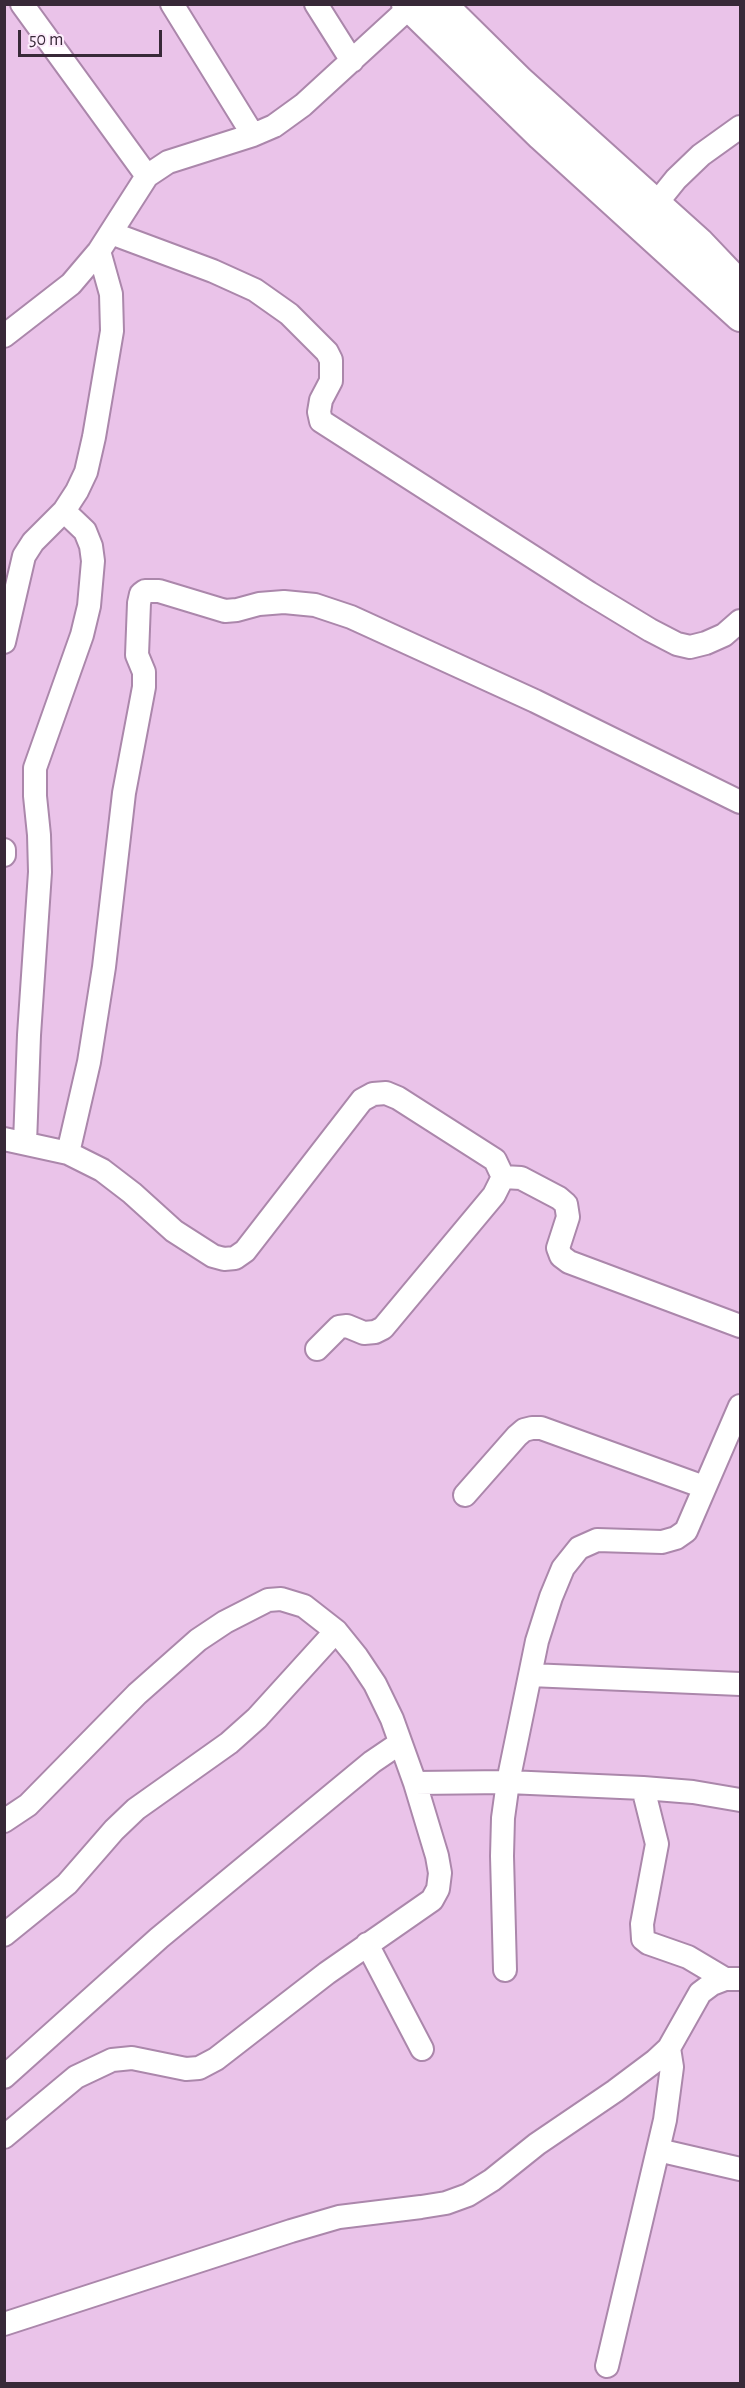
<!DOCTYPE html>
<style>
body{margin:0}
#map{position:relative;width:745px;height:2388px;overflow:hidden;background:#eac3e9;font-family:"Alegreya Sans",sans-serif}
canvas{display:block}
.frame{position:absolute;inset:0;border:6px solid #382938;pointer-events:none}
.scale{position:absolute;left:18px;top:30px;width:144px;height:27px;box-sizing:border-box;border:3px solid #382938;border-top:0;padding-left:8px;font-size:18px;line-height:21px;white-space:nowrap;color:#382938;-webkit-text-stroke:4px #fdedfc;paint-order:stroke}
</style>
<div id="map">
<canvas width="745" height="2388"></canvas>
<div class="frame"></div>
<div class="scale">50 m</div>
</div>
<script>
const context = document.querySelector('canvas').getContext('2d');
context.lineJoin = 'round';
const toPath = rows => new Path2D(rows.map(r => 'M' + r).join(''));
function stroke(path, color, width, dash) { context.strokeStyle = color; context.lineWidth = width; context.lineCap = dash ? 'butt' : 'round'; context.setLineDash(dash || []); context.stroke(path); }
const minor = toPath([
 [22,4,147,176],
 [172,4,253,135],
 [316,4,352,61],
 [655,205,676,179,701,155,740,127],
 [111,233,213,271,255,290,289,314,327,352,331,360,331,381,321,400,319,412,321,421,589,593,650,630,677,644,690,647,706,643,724,635,740,621],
 [4,336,71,284,99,251,147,176,168,162,253,135,274,126,303,105,409,8],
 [4,642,24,556,33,542,64,511,77,491,86,472,94,437,112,331,111,294,99,251],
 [4,850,4,855],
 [4,1139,68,1153,102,1170,132,1193,174,1231,213,1256,224,1259,235,1258,245,1251,362,1100,373,1094,386,1093,398,1098,495,1160,503,1177,494,1195,383,1328,375,1332,364,1333,347,1326,339,1327,317,1349],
 [25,1143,29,1035,40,872,39,835,35,796,35,768,82,635,89,606,93,561,91,546,85,531,64,511],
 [68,1153,89,1062,104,967,124,793,144,687,144,672,137,655,139,603,141,594,145,591,159,591,225,611,237,610,259,604,284,602,315,605,351,617,535,701,740,802],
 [503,1177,521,1178,559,1198,566,1204,568,1217,558,1248,561,1256,569,1262,740,1326],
 [465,1495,517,1436,524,1430,532,1428,541,1428,704,1487],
 [530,1675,740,1684],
 [415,1783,508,1782,537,1641,551,1597,563,1568,579,1548,597,1540,662,1542,676,1538,686,1531,740,1406],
 [643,1788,657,1844,642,1924,643,1939,648,1943,688,1957,725,1979],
 [4,1821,28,1805,137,1694,198,1640,225,1622,268,1600,281,1599,304,1606,336,1631,357,1657,375,1684,392,1719,415,1783,437,1856,440,1873,438,1889,432,1900,327,1973,216,2059,199,2068,186,2069,132,2058,112,2060,76,2077,4,2137],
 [4,1935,67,1884,114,1830,136,1809,229,1743,257,1718,336,1631],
 [367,1944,422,2049],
 [505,1970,502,1856,503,1818,508,1782,643,1788,693,1792,740,1800],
 [4,2077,159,1938,372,1762,400,1743],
 [658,2150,740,2169],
 [4,2324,291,2231,339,2217,421,2207,446,2203,468,2195,492,2180,537,2144,615,2091,655,2061,669,2048,700,1993,712,1984,725,1979,740,1979],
 [607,2366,665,2120,672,2067,669,2048]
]);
const tertiary = toPath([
 [406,4,541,136,740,317],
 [442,4,520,81,700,243,740,285]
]);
stroke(minor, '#ab87ab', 26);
stroke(tertiary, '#ab87ab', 32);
stroke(minor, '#fff', 22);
stroke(tertiary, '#fff', 28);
</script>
